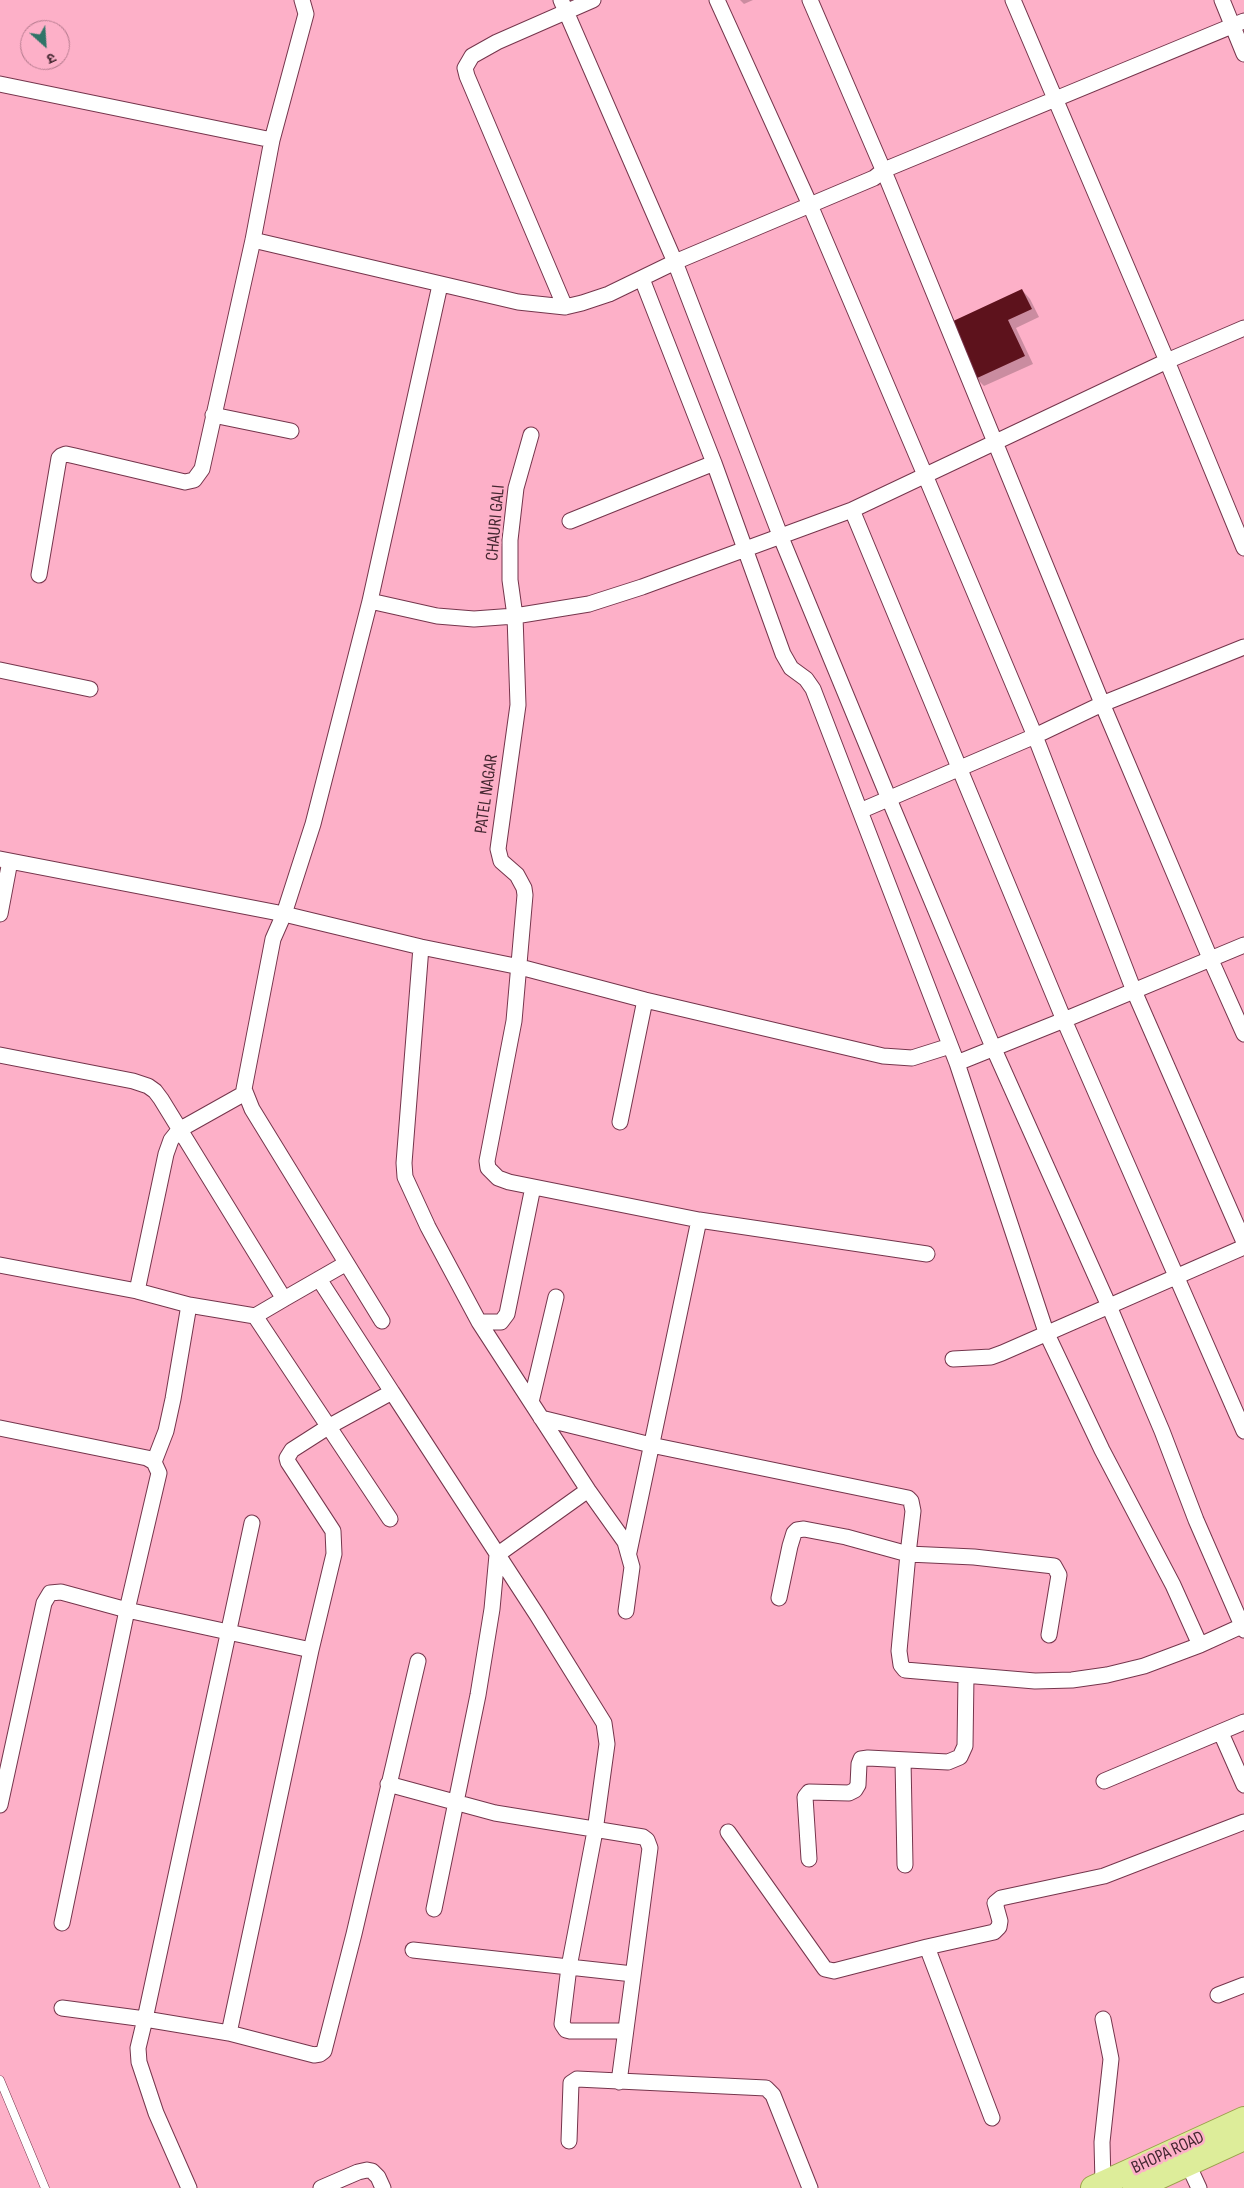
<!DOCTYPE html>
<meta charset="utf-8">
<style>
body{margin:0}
#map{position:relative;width:1244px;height:2188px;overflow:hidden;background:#fdb0c8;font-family:"Sofia Sans Condensed","Noto Sans Devanagari",sans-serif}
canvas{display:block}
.north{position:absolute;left:20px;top:20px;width:50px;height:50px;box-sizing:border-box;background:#fdb0c8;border:1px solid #b3798c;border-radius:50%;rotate:154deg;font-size:14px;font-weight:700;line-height:20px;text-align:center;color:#452731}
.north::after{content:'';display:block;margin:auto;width:18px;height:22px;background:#307468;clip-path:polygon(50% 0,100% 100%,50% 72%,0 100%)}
</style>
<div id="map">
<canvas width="1244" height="2188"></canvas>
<div class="north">उ</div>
</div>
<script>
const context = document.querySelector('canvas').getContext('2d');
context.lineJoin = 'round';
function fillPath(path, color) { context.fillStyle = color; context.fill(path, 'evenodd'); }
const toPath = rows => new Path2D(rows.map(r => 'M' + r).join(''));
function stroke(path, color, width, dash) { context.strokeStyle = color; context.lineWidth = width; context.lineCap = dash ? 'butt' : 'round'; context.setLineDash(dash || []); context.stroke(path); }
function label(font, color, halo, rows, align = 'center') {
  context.font = font + ' "Sofia Sans Condensed",sans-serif'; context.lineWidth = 5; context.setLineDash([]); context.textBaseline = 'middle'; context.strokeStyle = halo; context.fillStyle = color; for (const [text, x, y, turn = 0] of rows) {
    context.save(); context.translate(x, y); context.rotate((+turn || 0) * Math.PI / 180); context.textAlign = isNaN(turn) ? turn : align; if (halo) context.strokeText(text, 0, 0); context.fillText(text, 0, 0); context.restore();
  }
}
const shadow = toPath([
 [740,0,753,0,744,4],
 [1022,290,1030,299,1039,317,1016,328,1033,364,984,386,976,378]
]);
const building = toPath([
 [1022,289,1032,309,1008,320,1025,356,975,379,949,323]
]);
const lane = toPath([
 [0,2080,45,2188]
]);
const street = toPath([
 [561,0,675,262,780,535,889,799,993,1047,1109,1306,1162,1431,1196,1520,1244,1630],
 [717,0,810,205,925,475,1035,736,1134,991,1244,1242],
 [810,0,888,181,1104,708,1210,958,1244,1034],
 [1013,0,1167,361,1244,548],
 [1222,0,1244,54],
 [0,84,272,140,253,240,202,469,194,480,185,482,75,456,66,454,61,456,59,458,39,575],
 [272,140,306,14,302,0],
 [253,240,518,302,565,307,582,303,609,294,675,262,874,178,884,170,1244,21],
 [642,279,714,463,783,654,791,668,806,679,813,689,957,1063,1046,1332,1102,1450,1173,1585,1200,1645],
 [565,307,467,76,465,68,472,56,497,42,593,0],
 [213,415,291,431],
 [531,435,516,488,510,540,510,580,515,616,518,705,498,849,501,861,517,875,524,888,525,895,514,1021,487,1161,488,1168,498,1178,509,1182,699,1220,927,1254],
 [852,510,1064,1020,1244,1431],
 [570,521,714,463],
 [370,601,437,616,474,619,515,616,589,604,642,587,852,510,1167,361,1244,328],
 [0,670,90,689],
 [860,811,1035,736,1102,704,1244,647],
 [0,859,284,914,421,947,520,967,645,1000,883,1056,912,1058,950,1046],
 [0,914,10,861],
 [421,947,404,1163,405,1177,428,1227,479,1322,588,1490,625,1542,632,1567,626,1611],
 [0,1055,133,1081,148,1086,155,1091,161,1099,284,1299,255,1316,189,1305,137,1291,0,1265],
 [957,1063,1064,1020,1244,945],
 [620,1122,645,1000],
 [319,1279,392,1392],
 [137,1291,166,1154,171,1140,179,1130,245,1093],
 [284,1299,345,1264],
 [255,1316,390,1519],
 [382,1321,252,1109,244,1089,273,939,284,914,313,824,370,601,440,285],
 [479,1322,501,1322,507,1314,533,1187],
 [953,1359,991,1357,1002,1353,1244,1247],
 [531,1402,556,1297],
 [541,1418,651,1445,908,1498,911,1501,913,1511,908,1554,846,1537,804,1529,797,1530,794,1533,790,1546,779,1598],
 [0,1428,147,1458,154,1462,159,1473,127,1610,62,1923],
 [154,1462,166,1431,173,1399,189,1305],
 [629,1552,699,1220],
 [1049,1635,1059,1575,1054,1566,974,1557,908,1554,899,1651,901,1665,905,1670,1035,1681,1072,1680,1107,1675,1144,1666,1200,1645,1244,1625],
 [1221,1733,1244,1785],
 [903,1760,905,1865],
 [1104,1781,1244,1722],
 [388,1784,495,1813,643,1837,647,1840,650,1848,619,2082],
 [0,1805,44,1603,50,1593,61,1592,127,1610,311,1650],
 [728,1832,825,1969,834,1971,927,1947,994,1932,999,1927,1000,1921,995,1903,1001,1898,1104,1876,1244,1822],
 [809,1859,805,1797,809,1792,849,1793,855,1790,858,1785,859,1764,861,1759,868,1758,948,1762,960,1757,965,1746,966,1676],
 [434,1909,478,1695,492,1609,497,1555,588,1490],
 [927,1947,992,2118],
 [413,1950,633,1974],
 [1218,1995,1244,1985],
 [62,2008,145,2019,252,1523],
 [229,2033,311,1650,334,1554,333,1531,288,1462,287,1458,292,1450,328,1427,392,1392,537,1615,604,1723,607,1744,595,1831,569,1967,562,2024,566,2030,570,2031,625,2031],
 [569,2141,571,2083,577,2079,766,2088,773,2095,810,2188],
 [1188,2164,1199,2188],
 [1103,2183,1102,2142,1111,2059,1103,2019],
 [189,2188,156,2113,139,2062,138,2048,145,2019,229,2033,314,2055,320,2054,324,2051,354,1934,418,1661],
 [321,2188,358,2172,367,2170,372,2171,378,2177,383,2188]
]);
const primary = toPath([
 [1093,2188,1244,2119],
 [1135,2188,1244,2138]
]);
const streetNames = [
 ["CHAURI GALI",496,523,-85],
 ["PATEL NAGAR",487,794,-82],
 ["BHOPA ROAD",1168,2153,-25]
];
fillPath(shadow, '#0003');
fillPath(building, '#5d121c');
stroke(lane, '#75354c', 9);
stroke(street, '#75354c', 17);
stroke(primary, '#99a04a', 26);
stroke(lane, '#fff', 8);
stroke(street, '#fff', 15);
stroke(primary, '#dded9a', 24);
label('18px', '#452731', '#fdb0c8', streetNames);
</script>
